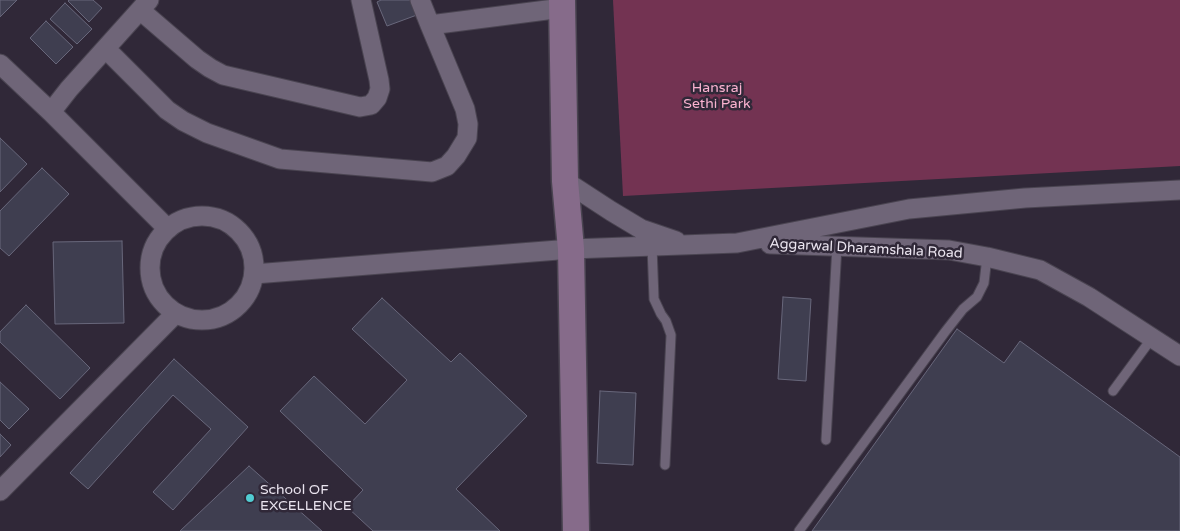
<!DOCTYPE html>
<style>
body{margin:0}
canvas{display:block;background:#302838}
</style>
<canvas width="1180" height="531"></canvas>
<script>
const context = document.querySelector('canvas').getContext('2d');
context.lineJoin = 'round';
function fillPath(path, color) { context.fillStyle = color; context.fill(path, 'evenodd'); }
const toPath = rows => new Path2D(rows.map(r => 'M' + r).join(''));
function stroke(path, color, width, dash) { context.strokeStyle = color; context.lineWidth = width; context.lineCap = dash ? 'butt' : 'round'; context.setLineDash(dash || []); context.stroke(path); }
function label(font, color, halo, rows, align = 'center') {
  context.font = font + ' "Varela Round",sans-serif'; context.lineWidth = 5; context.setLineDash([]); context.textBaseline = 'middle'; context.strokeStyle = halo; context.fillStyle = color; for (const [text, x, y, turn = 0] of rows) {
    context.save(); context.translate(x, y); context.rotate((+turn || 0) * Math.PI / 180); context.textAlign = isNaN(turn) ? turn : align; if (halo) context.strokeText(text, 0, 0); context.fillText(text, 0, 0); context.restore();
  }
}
const green = toPath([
 [613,0,1180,0,1180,166,623,196]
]);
const building = toPath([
 [0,0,17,0,0,17,0,0],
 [69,0,93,0,102,8,89,22,68,1,69,0],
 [381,0,420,0,425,12,387,26,377,2,381,0],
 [65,3,92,29,77,44,50,19,65,3],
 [46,21,73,47,56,64,30,38,46,21],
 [0,138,27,164,0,192,0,138],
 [42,168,69,194,9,256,0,248,0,211,42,168],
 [122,241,124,323,55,324,53,242,122,241],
 [783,297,811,299,806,381,778,379,783,297],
 [382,298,451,362,460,353,527,416,456,489,500,531,373,531,347,507,363,490,280,411,314,376,365,424,407,380,352,329,382,298],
 [26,305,90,368,60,399,0,342,0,332,26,305],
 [957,329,1004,363,1020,341,1180,457,1180,531,812,531,957,329],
 [174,359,248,427,173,510,153,492,211,429,173,395,88,489,70,473,174,359],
 [0,382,29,409,9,429,0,420,0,382],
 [600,391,636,393,633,465,597,463,600,391],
 [0,434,11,445,0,457,0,434],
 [249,466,322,531,180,531,249,466]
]);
const lane = toPath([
 [652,246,654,299,661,314,666,321,671,335,665,465],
 [1113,391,1152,338],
 [826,440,837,246],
 [799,531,945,332,963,309,977,297,984,283,987,257]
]);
const street = toPath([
 [140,10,197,59,210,68,223,75,360,107,371,105,377,98,380,89,379,80,361,0],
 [430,25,562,8],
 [106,49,167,110,183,121,207,133,280,159,432,172,447,166,456,156,467,138,468,124,465,109,430,25,420,0],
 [0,64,51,112,168,229],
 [51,112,69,89,149,0],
 [565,181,611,211,641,229,676,241],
 '150 268a52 52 0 1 1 104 0a52 52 0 1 1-104 0Z',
 [770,244,949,250,987,257,1040,270,1089,297,1180,356],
 [254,274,571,249,737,243,909,209,1025,198,1180,190],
 [0,491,176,313]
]);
const secondary = toPath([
 [562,0,565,181,571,249,576,531]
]);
const markers = [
 [250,498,5,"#51ccd2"]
];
const parkNames = [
 ["Hansraj",717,88],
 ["Sethi Park",717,104]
];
const streetNames = [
 ["Aggarwal Dharamshala Road",866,249,3]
];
const poiNames = [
 ["School OF",260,490],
 ["EXCELLENCE",260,506]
];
fillPath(green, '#733352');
fillPath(building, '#3f3e50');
stroke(building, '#68677b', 1);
stroke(lane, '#4a4451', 11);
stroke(street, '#4a4451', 21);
stroke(secondary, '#4a4451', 29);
stroke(lane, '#6f6578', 9);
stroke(street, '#6f6578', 19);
stroke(secondary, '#866b8a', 26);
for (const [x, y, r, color] of markers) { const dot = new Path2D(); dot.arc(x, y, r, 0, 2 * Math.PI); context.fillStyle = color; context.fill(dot); stroke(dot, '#302838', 2); }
label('14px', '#fab2d0', '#302838', parkNames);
label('14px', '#eae4ef', '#302838', streetNames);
label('14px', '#eae4ef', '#302838', poiNames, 'left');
</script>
